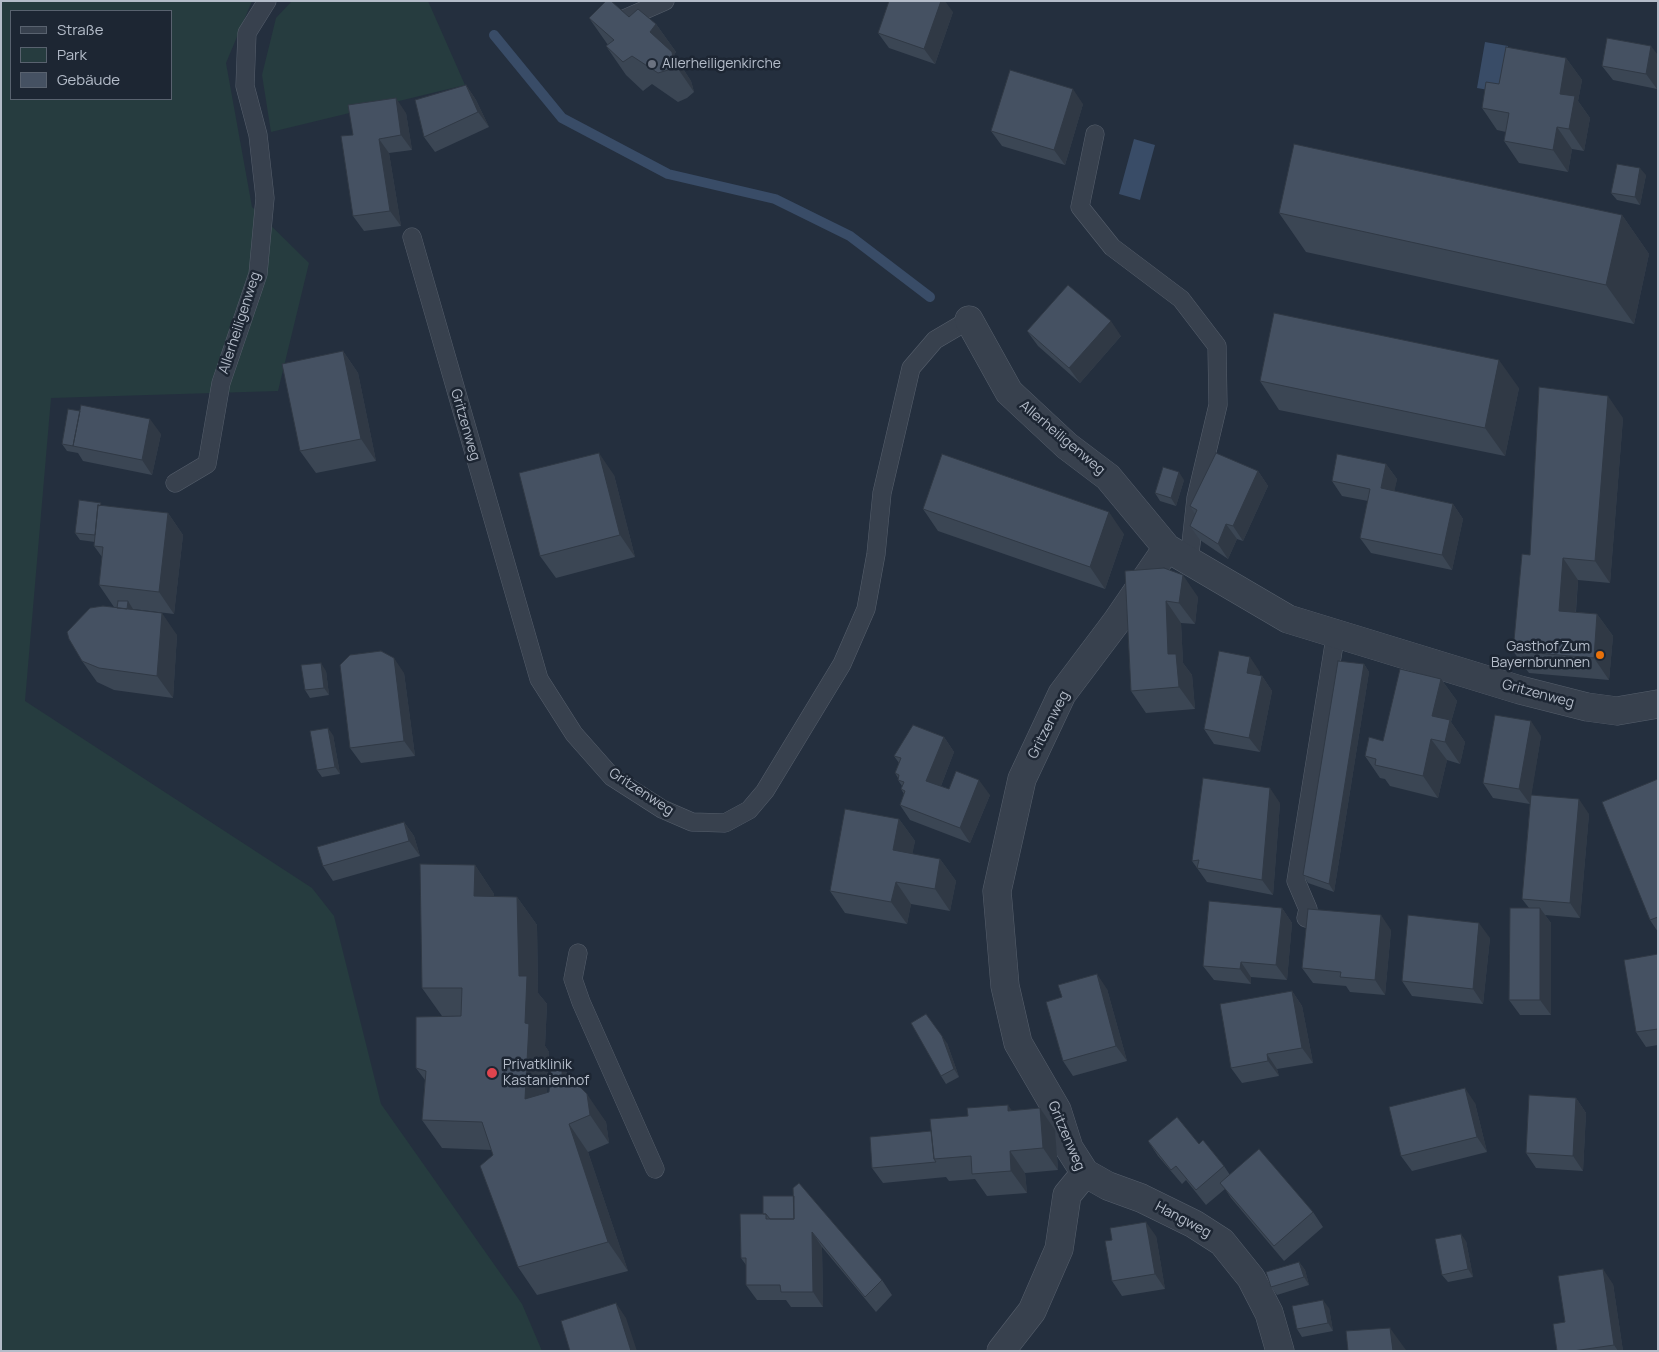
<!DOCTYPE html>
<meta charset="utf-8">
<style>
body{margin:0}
#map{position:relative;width:1659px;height:1352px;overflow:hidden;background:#242f3e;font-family:Manrope,sans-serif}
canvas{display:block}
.frame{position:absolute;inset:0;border:2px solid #b4bcc9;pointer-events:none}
.legend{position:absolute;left:10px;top:10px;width:162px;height:90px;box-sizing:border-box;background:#1d2633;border:1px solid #59626f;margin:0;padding:6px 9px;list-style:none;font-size:15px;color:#b4bcc9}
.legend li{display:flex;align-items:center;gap:10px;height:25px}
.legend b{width:25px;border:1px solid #59626f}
</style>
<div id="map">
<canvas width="1659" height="1352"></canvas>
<div class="frame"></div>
<ul class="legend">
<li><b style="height:6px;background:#38414e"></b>Straße</li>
<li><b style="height:14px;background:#263c3f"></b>Park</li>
<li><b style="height:14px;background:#455162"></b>Gebäude</li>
</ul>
</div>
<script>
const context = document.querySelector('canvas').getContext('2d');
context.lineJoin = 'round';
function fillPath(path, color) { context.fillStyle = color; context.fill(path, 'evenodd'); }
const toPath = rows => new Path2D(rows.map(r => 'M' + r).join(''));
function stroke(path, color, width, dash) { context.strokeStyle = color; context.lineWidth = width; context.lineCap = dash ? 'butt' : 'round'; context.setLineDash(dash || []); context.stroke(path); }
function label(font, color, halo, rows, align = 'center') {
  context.font = font + ' Manrope,sans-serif'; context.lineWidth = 5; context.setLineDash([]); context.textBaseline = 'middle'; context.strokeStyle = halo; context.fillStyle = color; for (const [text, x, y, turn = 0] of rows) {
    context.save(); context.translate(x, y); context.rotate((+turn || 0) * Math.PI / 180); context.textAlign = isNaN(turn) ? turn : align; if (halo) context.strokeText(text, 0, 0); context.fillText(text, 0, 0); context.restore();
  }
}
const green = toPath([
 [1,1,252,1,226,63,252,207,309,263,278,391,51,398,25,701,312,888,334,916,381,1104,522,1304,542,1351,1,1351],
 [11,11,171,11,171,99,11,99],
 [292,1,428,1,465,85,271,132,262,75,276,18]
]);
const water = toPath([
 [1485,42,1508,46,1500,92,1477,88],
 [1134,139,1155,145,1140,200,1119,194]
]);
const stream = toPath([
 [494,35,562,118,668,174,775,199,850,236,930,297]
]);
const lane = toPath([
 [608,26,665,1],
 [1095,134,1080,207,1112,247,1181,299,1217,346,1218,405,1196,498,1189,562],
 [412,237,539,679,574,734,612,777,662,809,692,822,725,823,749,810,765,791,842,664,866,609,876,554,882,493,911,368,935,340,969,320],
 [175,483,207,464,221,383,258,274,265,198,258,135,245,86,247,33,267,1],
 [1306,918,1308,909,1296,881,1336,632],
 [578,953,573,979,581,1002,655,1169]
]);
const street = toPath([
 [969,320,1009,392,1067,446,1108,477,1167,548,1288,619,1520,690,1587,707,1617,711,1658,704],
 [1167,548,1117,621,1062,694,1022,779,997,891,1005,986,1018,1043,1057,1110,1069,1148,1085,1173,1108,1186,1141,1198,1194,1224,1222,1242,1251,1278,1269,1313,1280,1351],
 [1001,1351,1032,1311,1059,1249,1067,1195,1085,1173]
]);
const wall = toPath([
 [953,12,935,64,889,48,878,33],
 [629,17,656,24,676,52,674,55,691,81,694,92,687,98,678,102,652,84,643,91,626,75,606,46,608,45,589,18],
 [1651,46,1657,89,1613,80,1602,66],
 [1566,58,1582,80,1578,101,1590,118,1584,151,1572,149,1568,172,1519,163,1504,141,1506,132,1497,130,1482,108,1499,84],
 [466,85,476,100,489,127,435,152,424,137],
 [1083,104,1065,165,1002,146,991,131],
 [406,113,412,150,389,153,401,226,364,231,353,216,353,135],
 [1646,175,1640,205,1617,200,1611,193],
 [1279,213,1622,215,1649,254,1634,324,1306,252],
 [1027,331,1121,336,1080,383,1038,346],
 [343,351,358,373,376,461,316,473,300,451],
 [1260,381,1519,388,1505,456,1279,410],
 [1623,418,1610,583,1578,580,1576,612,1597,614,1613,636,1609,680,1529,673,1513,651,1530,555],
 [161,434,152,475,83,461,78,453,67,451,62,444],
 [1386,464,1397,479,1394,491,1453,504,1463,519,1452,570,1371,553,1360,538,1368,501,1342,496,1332,481],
 [1258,471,1268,486,1243,541,1237,539,1228,559,1200,540,1190,526,1195,514,1190,506],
 [614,475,635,557,556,578,540,556],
 [1184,480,1176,506,1160,501,1155,493],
 [103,506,168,513,183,535,174,614,133,609,133,610,177,635,173,698,114,690,97,682,82,661,117,607,114,607,99,585,102,557,94,546,95,542,80,540,75,533],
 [923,509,1124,534,1105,589,938,531],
 [1125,571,1198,597,1195,624,1181,623,1183,663,1192,675,1195,709,1146,713,1131,691],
 [1364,664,1369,672,1334,892,1308,883,1303,875],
 [326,671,329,695,310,698,305,690],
 [1260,672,1259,676,1262,676,1272,691,1260,752,1214,744,1204,729],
 [404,673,415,756,361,763,350,748],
 [1441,679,1457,701,1451,722,1465,742,1460,764,1447,760,1438,798,1390,786,1385,779,1380,778,1365,756,1383,741],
 [333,735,340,774,322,777,317,770],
 [1541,736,1531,795,1589,814,1580,918,1545,915,1551,923,1551,1015,1520,1015,1509,1000,1529,908,1522,899,1530,804,1493,798,1483,783],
 [944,737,954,752,941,786,949,789,990,795,970,843,910,820,900,805,904,794,901,789,902,786,898,780,898,778,895,773,899,763,894,756],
 [1658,779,1658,932,1650,920],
 [1280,803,1273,895,1207,882,1192,861],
 [899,819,915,841,912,854,940,859,956,881,950,911,911,904,907,924,845,913,830,891],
 [404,822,414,836,420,856,333,881,323,866],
 [475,865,494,894,494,896,517,897,537,925,538,993,547,1004,545,1046,549,1052,547,1093,549,1092,562,1066,572,1080,606,1122,609,1143,588,1152,628,1271,537,1295,518,1267,492,1150,442,1148,422,1120,425,1080,416,1068,461,1016,442,1016,422,988],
 [1282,908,1292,923,1287,980,1251,977,1251,984,1214,980,1203,966],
 [1391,930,1385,995,1350,992,1346,986,1313,983,1302,968],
 [1490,938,1483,1004,1412,996,1402,981],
 [1658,954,1658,1045,1646,1047,1636,1032],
 [1107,989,1127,1061,1073,1076,1063,1061,1062,997],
 [1292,991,1302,1006,1313,1063,1277,1069,1279,1076,1242,1083,1231,1068],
 [947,1043,959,1077,946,1084,941,1076],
 [1576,1098,1586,1113,1583,1171,1536,1168,1526,1153],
 [1475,1103,1487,1152,1412,1171,1401,1156],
 [1040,1108,1055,1130,1058,1170,1025,1173,1027,1193,987,1196,975,1179,949,1181,946,1177,883,1183,872,1168,931,1131,968,1116],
 [1148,1141,1199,1144,1224,1166,1230,1175,1313,1212,1323,1227,1284,1261,1231,1198,1225,1189,1206,1205,1186,1180,1182,1184,1158,1156],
 [763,1196,882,1280,892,1295,876,1312,822,1247,823,1307,791,1307,786,1300,757,1300,746,1285,746,1265,741,1258,763,1214],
 [1156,1236,1165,1289,1122,1296,1112,1281,1112,1240],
 [1466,1241,1473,1277,1448,1282,1442,1275],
 [1299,1262,1305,1270,1309,1285,1277,1295,1271,1287],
 [1613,1284,1623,1351,1557,1351,1565,1322],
 [1329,1308,1333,1331,1302,1337,1297,1329]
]);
const shadedWall = toPath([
 [941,1,945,1,953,12,935,64,924,49],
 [656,24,676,52,674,55,691,81,694,92,674,63,650,32],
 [1651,46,1658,55,1658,84,1657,89,1646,74],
 [1566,58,1582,80,1578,101,1590,118,1584,151,1569,129,1560,94],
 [466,85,476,100,489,127,478,112],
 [1073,89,1083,104,1065,165,1054,150],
 [396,98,406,113,412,150,401,135],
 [1557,127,1572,149,1568,172,1553,150],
 [379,139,389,153,401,226,390,211],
 [1640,168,1646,175,1640,205,1635,197],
 [1622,215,1649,254,1634,324,1606,285],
 [1111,321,1121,336,1080,383,1069,368],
 [343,351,358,373,376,461,361,439],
 [1499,360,1519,388,1505,456,1485,428],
 [1608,396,1623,418,1610,583,1595,561],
 [150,419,161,434,152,475,142,460],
 [599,453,614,475,635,557,620,535],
 [1386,464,1397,479,1392,503,1381,488],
 [1258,471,1268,486,1243,541,1233,526],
 [1179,472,1184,480,1176,506,1171,498],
 [1453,504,1463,519,1452,570,1442,555],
 [1109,512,1124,534,1105,589,1090,567],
 [168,513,183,535,174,614,159,592],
 [1226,524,1237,539,1228,559,1218,544],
 [1563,558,1578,580,1574,633,1559,611],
 [1183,575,1198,597,1195,624,1179,603],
 [128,601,133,609,132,630,126,622],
 [1166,601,1181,623,1183,663,1192,675,1195,709,1179,687,1168,654],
 [162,613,177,635,173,698,157,676],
 [1597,614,1613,636,1609,680,1594,658],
 [1250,657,1260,672,1257,688,1247,673],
 [394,658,404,673,415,756,404,741],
 [321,663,326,671,329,695,324,688],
 [1364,664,1369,672,1334,892,1329,884],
 [1262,676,1272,691,1260,752,1249,738],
 [1441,679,1457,701,1451,722,1465,742,1460,764,1445,742,1432,716],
 [1531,721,1541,736,1530,804,1519,789],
 [328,728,333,735,340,774,335,767],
 [944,737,954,752,937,796,926,781],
 [1431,739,1447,760,1438,798,1423,776],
 [979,780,990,795,970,843,960,828],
 [1270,788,1280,803,1273,895,1262,880],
 [1579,799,1589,814,1580,918,1570,903],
 [899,819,915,841,909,872,893,850],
 [404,822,414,836,420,856,409,841],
 [940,859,956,881,950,911,935,889],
 [475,865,494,894,494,924,474,896],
 [896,882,911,904,907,924,891,902],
 [517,897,537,925,538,993,547,1004,545,1046,549,1052,545,1127,525,1099,525,1023,519,976],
 [1282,908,1292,923,1287,980,1276,965],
 [1540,908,1551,923,1551,1015,1540,1000],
 [1381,915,1391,930,1385,995,1375,980],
 [1479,923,1490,938,1483,1004,1473,989],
 [1241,962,1251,977,1251,984,1240,969],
 [1097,974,1107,989,1127,1061,1116,1046],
 [1292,991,1302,1006,1313,1063,1302,1048],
 [942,1036,947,1043,959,1077,954,1069],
 [1267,1054,1277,1069,1279,1076,1268,1061],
 [562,1066,582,1095,562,1078],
 [1465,1088,1475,1103,1487,1152,1477,1137],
 [587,1094,606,1122,609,1143,590,1115],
 [1576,1098,1586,1113,1583,1171,1573,1156],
 [1008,1105,1023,1126,1008,1111],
 [1040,1108,1055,1130,1058,1170,1043,1148],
 [569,1124,588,1152,628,1271,608,1242],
 [1010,1151,1025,1173,1027,1193,1011,1171],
 [1146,1222,1156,1236,1165,1289,1155,1274],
 [812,1232,822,1247,823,1307,813,1292],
 [1461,1234,1466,1241,1473,1277,1468,1269],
 [1299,1262,1305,1270,1309,1285,1304,1277],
 [1603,1269,1613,1284,1623,1351,1618,1351,1614,1345],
 [1323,1300,1329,1308,1333,1331,1328,1323],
 [616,1303,626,1318,637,1351,631,1351],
 [1390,1328,1406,1350,1406,1351,1393,1351]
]);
const building = toPath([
 [606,1,611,1,629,17,638,9,656,24,650,32,672,52,674,63,668,70,658,73,632,56,623,62,606,46,614,40,589,18,606,1],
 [889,1,941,1,924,49,878,33,889,1],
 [1607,38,1651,46,1646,74,1602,66,1607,38],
 [1506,47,1566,58,1560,94,1575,96,1569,129,1557,127,1553,150,1504,141,1509,113,1482,108,1486,82,1499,84,1506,47],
 [1010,70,1073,89,1054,150,991,131,1010,70],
 [466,85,478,112,424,137,415,100,466,85],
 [396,98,401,135,379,139,390,211,353,216,341,136,353,135,348,105,396,98],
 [1294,144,1622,215,1606,285,1279,213,1294,144],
 [1617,164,1640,168,1635,197,1611,193,1617,164],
 [1068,285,1111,321,1069,368,1027,331,1068,285],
 [1274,313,1499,360,1485,428,1260,381,1274,313],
 [343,351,361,439,300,451,282,364,343,351],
 [1539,387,1608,396,1595,561,1563,558,1559,611,1597,614,1594,658,1513,651,1522,554,1530,555,1539,387],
 [81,405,150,419,142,460,73,446,81,405],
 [68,409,80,411,73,446,62,444,68,409],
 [599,453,620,535,540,556,519,473,599,453],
 [1216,453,1258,471,1233,526,1226,524,1218,544,1190,526,1197,510,1190,506,1216,453],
 [942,454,1109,512,1090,567,923,509,942,454],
 [1337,454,1386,464,1381,488,1453,504,1442,555,1360,538,1370,489,1332,481,1337,454],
 [1163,467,1179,472,1171,498,1155,493,1163,467],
 [79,500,101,503,100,506,98,505,95,535,75,533,79,500],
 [98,505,168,513,159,592,99,585,103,547,94,546,98,505],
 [1164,568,1183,575,1179,603,1166,601,1168,654,1176,654,1179,687,1131,691,1125,571,1164,568],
 [118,601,128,601,127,609,117,608,118,601],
 [103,606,162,613,157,676,99,668,82,661,69,639,67,632,90,608,103,606],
 [381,651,394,658,404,741,350,748,340,665,350,655,381,651],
 [1219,651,1250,657,1247,673,1262,676,1249,738,1204,729,1219,651],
 [1338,661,1364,664,1329,884,1303,875,1338,661],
 [321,663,324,688,305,690,301,665,321,663],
 [1400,669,1441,679,1432,716,1450,720,1445,742,1431,739,1423,776,1375,765,1376,759,1365,756,1369,737,1383,741,1400,669],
 [1495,715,1531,721,1519,789,1483,783,1495,715],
 [913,725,944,737,926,781,949,789,956,771,979,780,960,828,900,805,905,791,901,789,904,782,898,780,899,775,895,773,901,758,894,756,913,725],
 [328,728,335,767,317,770,310,731,328,728],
 [1203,778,1270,788,1262,880,1197,868,1199,860,1192,861,1203,778],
 [1658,779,1658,917,1650,920,1602,802,1658,779],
 [1531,795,1579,799,1570,903,1522,899,1531,795],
 [845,809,899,819,893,850,940,859,935,889,896,882,891,902,830,891,845,809],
 [404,822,409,841,323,866,317,847,404,822],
 [420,864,475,865,474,896,517,897,519,976,527,976,525,1023,529,1024,525,1099,549,1092,551,1066,562,1066,562,1078,573,1080,587,1094,590,1115,569,1124,608,1242,518,1267,480,1166,493,1155,482,1122,422,1120,426,1071,416,1068,416,1017,461,1016,462,988,422,988,420,864],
 [1209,901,1282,908,1276,965,1241,962,1240,969,1203,966,1209,901],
 [1510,908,1540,908,1540,1000,1509,1000,1510,908],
 [1308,909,1381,915,1375,980,1340,977,1341,972,1302,968,1308,909],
 [1408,915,1479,923,1473,989,1402,981,1408,915],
 [1658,954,1658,1029,1636,1032,1624,960,1658,954],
 [1097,974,1116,1046,1063,1061,1046,1002,1062,997,1058,985,1097,974],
 [1292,991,1302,1048,1267,1054,1268,1061,1231,1068,1220,1004,1292,991],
 [926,1014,942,1036,954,1069,941,1076,911,1023,926,1014],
 [1465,1088,1477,1137,1401,1156,1389,1107,1465,1088],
 [1529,1095,1576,1098,1573,1156,1526,1153,1529,1095],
 [1008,1105,1008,1111,1040,1108,1043,1148,1010,1151,1011,1171,972,1174,971,1156,934,1159,930,1119,968,1116,967,1108,1008,1105],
 [1177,1117,1199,1144,1203,1140,1224,1166,1196,1190,1176,1166,1171,1170,1148,1141,1177,1117],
 [931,1131,934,1159,936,1162,872,1168,870,1137,931,1131],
 [1259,1149,1313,1212,1274,1246,1220,1183,1259,1149],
 [799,1183,882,1280,865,1297,812,1232,813,1292,781,1292,780,1285,746,1285,746,1258,741,1258,740,1214,766,1214,766,1219,794,1219,793,1188,799,1183],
 [763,1196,794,1196,794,1219,770,1219,766,1214,763,1214,763,1196],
 [1146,1222,1155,1274,1112,1281,1105,1241,1112,1240,1110,1228,1146,1222],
 [1461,1234,1468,1269,1442,1275,1435,1239,1461,1234],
 [1299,1262,1304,1277,1271,1287,1266,1272,1299,1262],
 [1603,1269,1614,1345,1573,1351,1557,1351,1553,1324,1565,1322,1558,1276,1603,1269],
 [1323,1300,1328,1323,1297,1329,1292,1306,1323,1300],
 [616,1303,631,1351,570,1351,561,1321,616,1303],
 [1390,1328,1393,1351,1348,1351,1346,1331,1390,1328]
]);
const markers = [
 [652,64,5,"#6b7280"],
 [1600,655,5,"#e8710a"],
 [492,1073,6,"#e0444e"]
];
const poiNames = [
 ["Allerheiligenkirche",662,64],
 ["Gasthof Zum",1590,647,"right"],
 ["Bayernbrunnen",1590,663,"right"],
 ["Privatklinik",503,1065],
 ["Kastanienhof",503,1081]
];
const streetNames = [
 ["Allerheiligenweg",240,323,-72],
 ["Gritzenweg",465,425,74],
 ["Allerheiligenweg",1062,438,40],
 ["Gritzenweg",1538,694,15],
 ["Gritzenweg",1049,725,-63],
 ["Gritzenweg",641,792,33],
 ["Gritzenweg",1066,1136,67],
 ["Hangweg",1183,1220,28]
];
fillPath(green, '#263c3f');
fillPath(water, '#394c67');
stroke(stream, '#394c67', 10);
stroke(lane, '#565f6c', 19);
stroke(street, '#565f6c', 29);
stroke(lane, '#38414e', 18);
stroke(street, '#38414e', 28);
fillPath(wall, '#3b4654');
fillPath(shadedWall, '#303945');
fillPath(building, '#455162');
stroke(building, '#303945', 1);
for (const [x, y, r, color] of markers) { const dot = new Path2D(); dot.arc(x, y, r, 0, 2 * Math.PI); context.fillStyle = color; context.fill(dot); stroke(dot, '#1d2633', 2); }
label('14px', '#b4bcc9', '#1d2633', poiNames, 'left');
label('14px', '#b4bcc9', '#1d2633', streetNames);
</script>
